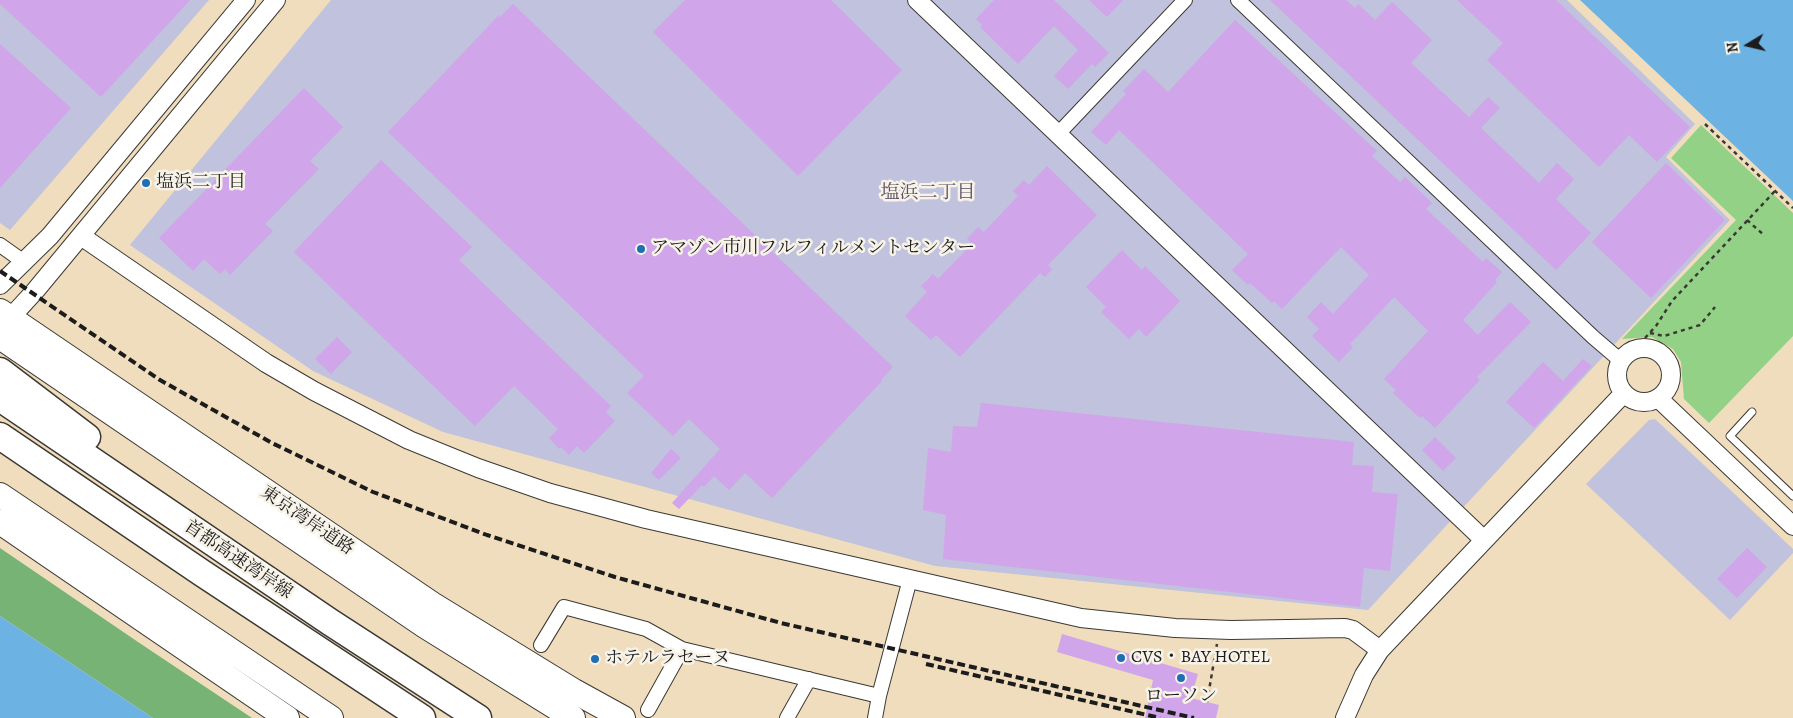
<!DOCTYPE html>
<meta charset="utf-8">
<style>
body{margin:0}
#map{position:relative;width:1793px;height:718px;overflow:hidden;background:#f0ddbd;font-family:Alegreya,serif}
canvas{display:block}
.north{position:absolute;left:1723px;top:20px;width:50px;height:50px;-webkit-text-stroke:4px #f7f3e8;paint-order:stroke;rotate:261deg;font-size:14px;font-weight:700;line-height:20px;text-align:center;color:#1c1c1c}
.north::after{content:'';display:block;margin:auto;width:18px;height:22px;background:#1c1c1c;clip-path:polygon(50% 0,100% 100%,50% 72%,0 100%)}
</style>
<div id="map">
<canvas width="1793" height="718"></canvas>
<div class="north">N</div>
</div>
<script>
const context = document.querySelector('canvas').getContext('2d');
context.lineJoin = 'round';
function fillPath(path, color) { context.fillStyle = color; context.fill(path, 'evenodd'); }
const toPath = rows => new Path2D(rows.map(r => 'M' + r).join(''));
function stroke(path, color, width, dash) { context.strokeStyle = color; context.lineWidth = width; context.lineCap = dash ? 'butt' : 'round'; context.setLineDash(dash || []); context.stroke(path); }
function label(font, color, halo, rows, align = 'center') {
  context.font = font + ' Alegreya,"Noto Serif JP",serif'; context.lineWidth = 5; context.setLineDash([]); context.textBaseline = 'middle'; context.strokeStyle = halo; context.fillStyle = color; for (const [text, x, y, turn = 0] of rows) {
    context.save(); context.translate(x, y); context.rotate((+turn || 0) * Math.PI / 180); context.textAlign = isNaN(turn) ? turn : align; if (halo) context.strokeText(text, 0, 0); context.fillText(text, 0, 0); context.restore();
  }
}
const industrial = toPath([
 [0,0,209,0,10,230,0,223],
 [331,0,1567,0,1695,124,1666,157,1730,220,1368,610,935,566,443,432,313,371,130,245],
 [1655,419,1793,549,1793,553,1730,620,1586,484,1649,420]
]);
const green = toPath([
 [1701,125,1793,213,1793,336,1709,423,1684,399,1681,362,1673,349,1652,337,1622,339,1736,220,1671,158]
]);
const forest = toPath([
 [0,548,138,642,252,718,153,718,0,616]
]);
const water = toPath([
 [1580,0,1793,0,1793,201],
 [0,616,153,718,0,718]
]);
const building = toPath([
 [0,0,190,0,101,97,0,4],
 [685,0,831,0,902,70,798,176,653,32],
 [994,0,1054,0,1109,53,1095,67,1092,64,1068,89,1054,76,1078,50,1054,26,1018,64,980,27,982,25,976,19],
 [1089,0,1123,0,1107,17],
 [1270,0,1346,0,1355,8,1358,4,1375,20,1392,2,1432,40,1411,63,1469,117,1488,97,1500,108,1481,128,1539,183,1557,163,1574,179,1556,199,1591,233,1556,270],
 [1457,0,1556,0,1690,127,1657,162,1629,135,1599,167,1487,60,1503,43],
 [513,4,893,367,881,380,882,381,772,498,745,473,729,490,714,476,704,487,702,485,679,509,672,503,720,449,689,419,673,436,627,393,644,376,388,132,499,15,500,17],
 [1235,20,1377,151,1372,156,1400,182,1405,177,1432,203,1426,209,1483,262,1486,258,1502,272,1495,280,1497,282,1463,320,1478,335,1510,302,1531,322,1477,377,1480,380,1435,428,1422,416,1420,418,1393,393,1396,390,1384,379,1428,331,1394,297,1350,344,1353,347,1339,362,1312,336,1319,329,1307,317,1321,302,1333,314,1369,275,1341,247,1282,309,1274,301,1272,303,1250,283,1248,285,1232,270,1248,254,1119,130,1106,145,1091,132,1126,94,1123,91,1144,69,1168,92],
 [0,44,71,108,0,188],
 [304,88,343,127,310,161,319,169,265,224,273,231,230,275,225,269,220,274,204,259,193,271,159,238],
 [381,160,472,247,459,260,611,406,606,412,615,421,584,453,577,446,569,455,561,447,559,449,549,438,558,429,514,386,475,426,294,252],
 [1666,163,1725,220,1651,298,1592,242],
 [1047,166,1097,215,1048,265,1052,269,1045,277,1040,273,960,357,936,335,931,340,905,316,927,292,921,286,933,274,938,279,972,244,967,239,978,227,984,232,1018,196,1013,191,1024,180,1029,185],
 [1122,250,1142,270,1145,266,1180,301,1146,337,1139,329,1129,339,1101,312,1106,307,1086,287],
 [337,337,352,352,331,374,315,359],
 [1583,359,1592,366,1534,428,1506,402,1543,362,1563,381],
 [981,403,1354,442,1352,465,1374,466,1372,492,1398,494,1390,571,1364,568,1360,607,943,559,946,515,923,510,928,448,951,452,953,426,977,427],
 [1435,437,1456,458,1443,471,1422,450],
 [671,449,681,458,659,480,651,473],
 [1747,548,1767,567,1737,598,1717,579],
 [1062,634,1198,674,1191,698,1219,705,1216,718,1145,718,1153,680,1057,652]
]);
const path = toPath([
 [1705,124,1793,208],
 [1747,220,1765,236],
 [1650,333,1664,336,1700,325,1715,307],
 [1645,338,1656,326,1672,301,1775,191],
 [1207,702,1217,644]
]);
const service = toPath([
 [1752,412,1730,436,1793,496]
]);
const minor = toPath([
 [1238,0,1593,337,1621,361],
 [1058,134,1185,0],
 [0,245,24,262],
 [541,645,564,607,646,629,682,649,879,696],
 [648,710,682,649],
 [787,718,809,679],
 [875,718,879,696,910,579]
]);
const tertiary = toPath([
 [917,0,1483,539],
 [81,236,266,363,314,391,409,440,478,468,550,493,646,519,1081,618,1175,628,1231,630,1345,628,1353,630,1380,650],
 [0,285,50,236,246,0],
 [2,327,35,291,276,0],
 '1617 375a27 27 0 1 1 54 0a27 27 0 1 1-54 0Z',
 [1658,398,1793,526],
 [1345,718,1364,675,1380,650,1624,393]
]);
const trunk = toPath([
 [0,311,432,604,574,691,623,718],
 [0,337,425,626,573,718],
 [0,495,331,718],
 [0,522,287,718]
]);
const motorway = toPath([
 [0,371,87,437],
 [0,398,330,622,478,718],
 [0,436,202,573,422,718]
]);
const rail = toPath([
 [0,271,160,380,272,443,373,492,487,535,615,577,781,623,1194,718],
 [926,664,1160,718]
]);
const markers = [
 [146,183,5,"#1f6fb2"],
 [641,249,5,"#1f6fb2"],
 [1121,658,5,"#1f6fb2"],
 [595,659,5,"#1f6fb2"],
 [1181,678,5,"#1f6fb2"]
];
const poiNames = [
 ["塩浜二丁目",156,183],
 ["アマゾン市川フルフィルメントセンター",651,249],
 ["CVS・BAY HOTEL",1131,658],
 ["ホテルラセーヌ",605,659],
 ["ローソン",1181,697,"center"]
];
const streetNames = [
 ["東京湾岸道路",307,521,34],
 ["首都高速湾岸線",238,560,34]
];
const neighbourhoodNames = [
 ["塩浜二丁目",928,193]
];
fillPath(industrial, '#c1c2dd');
fillPath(green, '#93d187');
fillPath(forest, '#76b374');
fillPath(water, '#6cb3e3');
fillPath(building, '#d0a5ea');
stroke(service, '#3c3934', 9);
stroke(minor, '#3c3934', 16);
stroke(tertiary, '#3c3934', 20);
stroke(trunk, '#3c3934', 26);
stroke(motorway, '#3c3934', 29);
stroke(path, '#3c3934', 2.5, [4, 4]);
stroke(service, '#fff', 7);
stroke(minor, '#fff', 14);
stroke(tertiary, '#fff', 18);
stroke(trunk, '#fff', 24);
stroke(motorway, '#fff', 26);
stroke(rail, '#1c1c1c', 4, [8, 4]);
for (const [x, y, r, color] of markers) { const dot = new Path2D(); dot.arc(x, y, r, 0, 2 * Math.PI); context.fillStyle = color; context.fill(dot); stroke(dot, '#f7f3e8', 2); }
label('18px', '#1c1c1c', '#f7f3e8', poiNames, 'left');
label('18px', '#1c1c1c', '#f7f3e8', streetNames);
label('19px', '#5b4c64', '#f7f3e8', neighbourhoodNames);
</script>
